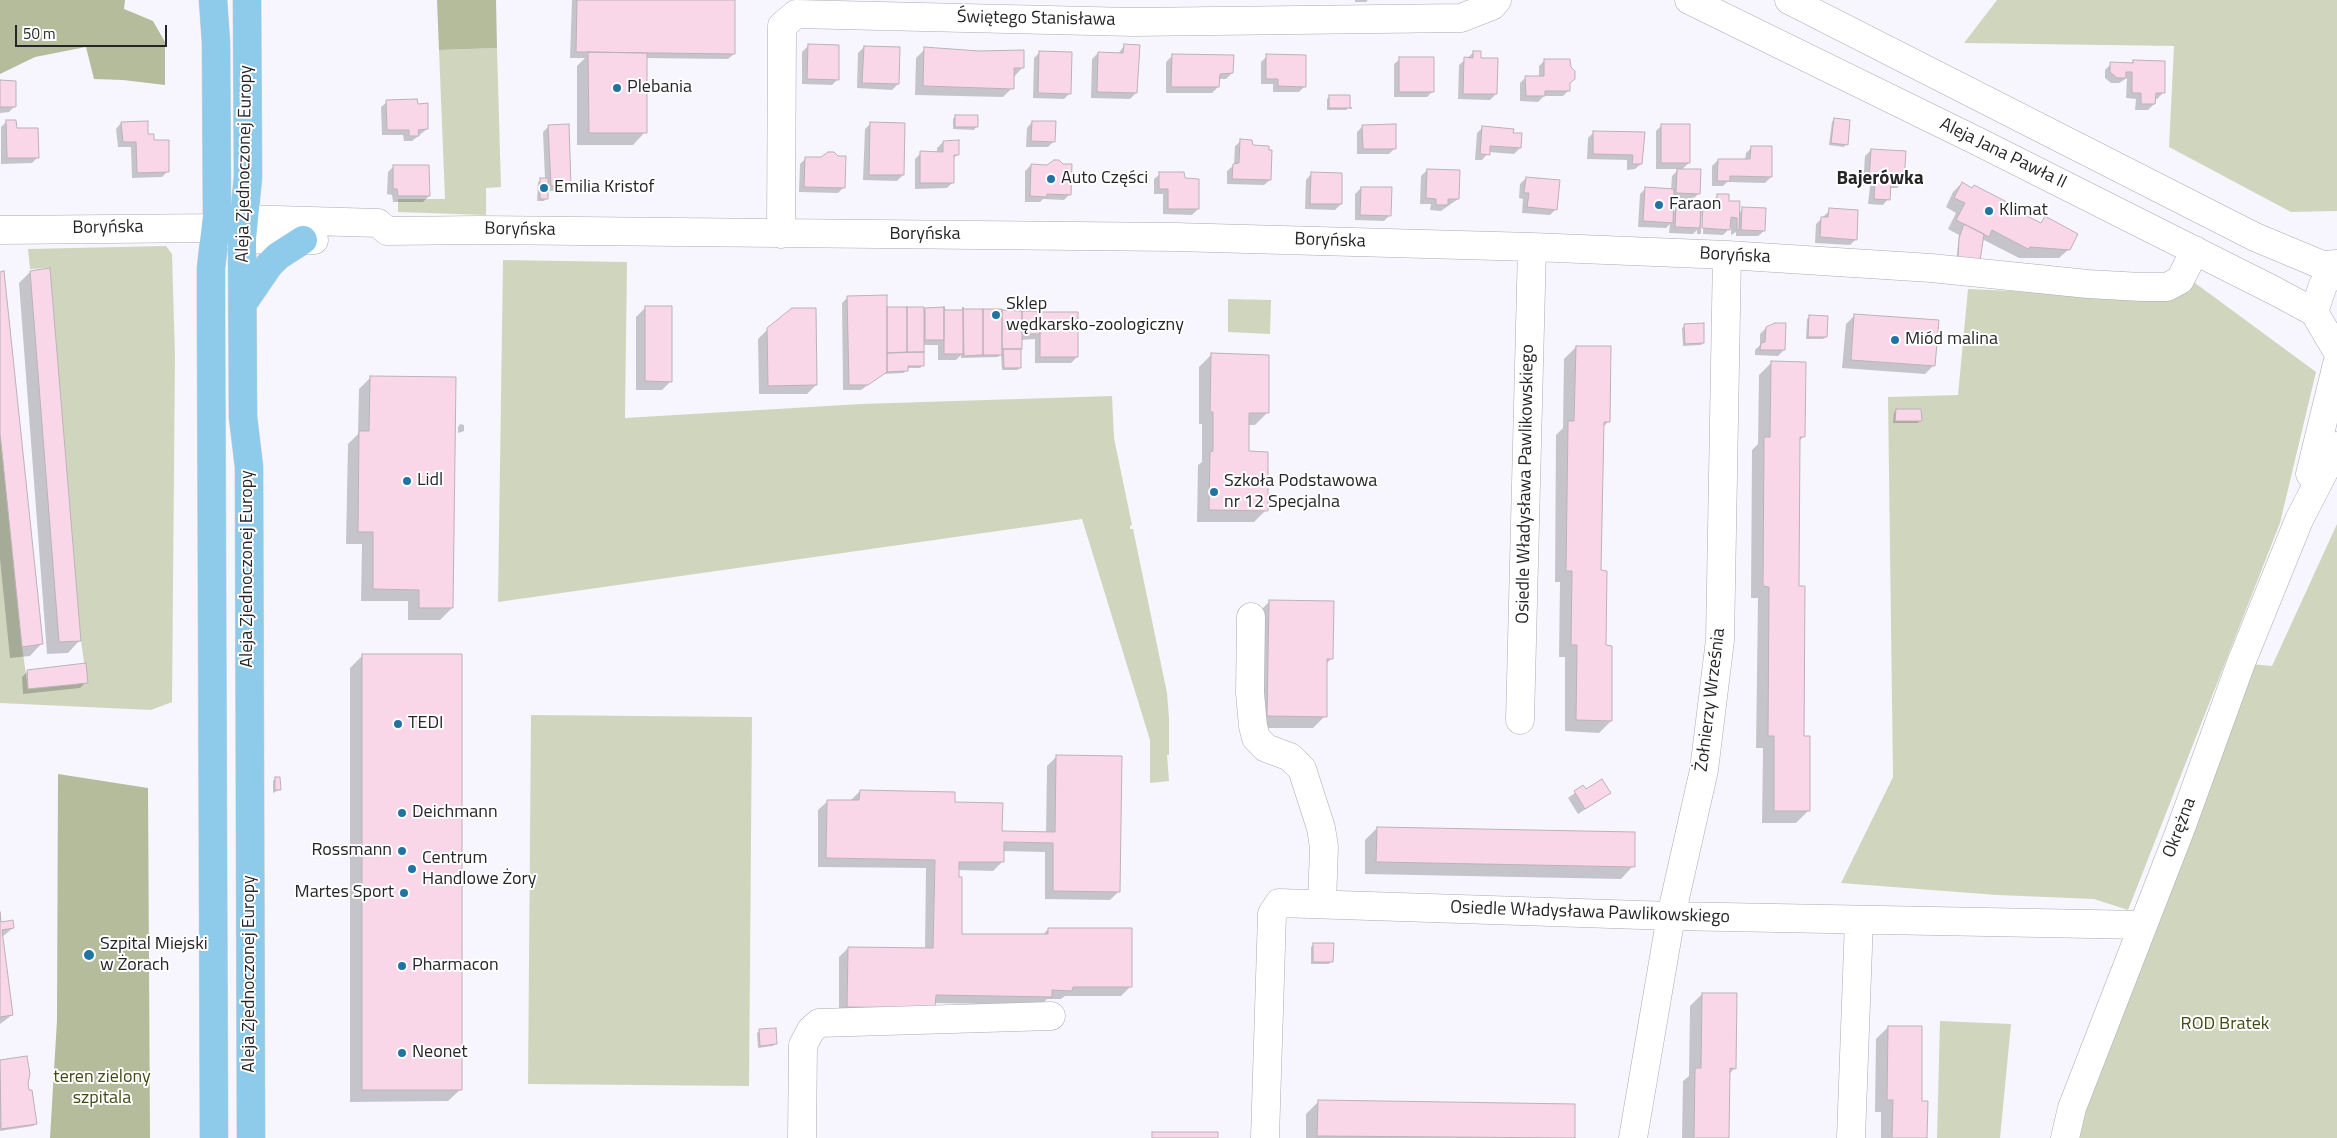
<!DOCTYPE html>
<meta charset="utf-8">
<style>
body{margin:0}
#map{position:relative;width:2337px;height:1138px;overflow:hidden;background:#f7f6fe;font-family:"Titillium Web",sans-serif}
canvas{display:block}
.scale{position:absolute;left:15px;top:25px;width:152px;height:22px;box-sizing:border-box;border:2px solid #262528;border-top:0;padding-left:6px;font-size:15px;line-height:18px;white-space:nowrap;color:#262528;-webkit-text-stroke:4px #fff;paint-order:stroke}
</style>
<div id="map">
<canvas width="2337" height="1138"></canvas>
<div class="scale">50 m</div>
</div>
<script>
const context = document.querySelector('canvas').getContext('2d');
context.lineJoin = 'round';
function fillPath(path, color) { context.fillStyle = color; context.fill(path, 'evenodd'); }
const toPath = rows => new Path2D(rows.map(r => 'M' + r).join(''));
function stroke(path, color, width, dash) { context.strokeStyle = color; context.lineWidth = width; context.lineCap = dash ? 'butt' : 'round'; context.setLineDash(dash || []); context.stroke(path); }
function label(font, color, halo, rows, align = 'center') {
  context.font = font + ' "Titillium Web",sans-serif'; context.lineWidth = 4; context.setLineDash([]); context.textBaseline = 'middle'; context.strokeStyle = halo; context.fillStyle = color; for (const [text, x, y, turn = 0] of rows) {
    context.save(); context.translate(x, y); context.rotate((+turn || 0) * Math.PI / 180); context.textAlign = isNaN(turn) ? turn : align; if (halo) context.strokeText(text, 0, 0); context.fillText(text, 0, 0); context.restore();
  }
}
const green = toPath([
 [1997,0,2337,0,2337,211,2291,212,2169,147,2174,46,1964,43],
 [497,48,501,187,486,188,486,215,398,212,398,199,445,199,439,50],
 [166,246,172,254,175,355,172,702,151,710,0,703,0,433,22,646,28,689,87,683,81,641,50,268,30,269,28,249],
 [503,260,627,262,625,418,861,404,1112,396,1114,438,1132,525,1130,526,1130,529,1133,529,1167,693,1169,718,1169,755,1167,755,1169,781,1150,783,1150,740,1082,519,498,602],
 [2191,280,2316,372,2280,523,2128,910,2094,899,1997,895,1841,883,1893,777,1888,397,1958,395,1968,289,2167,298],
 [1228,299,1271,300,1270,334,1228,332],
 [2337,524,2337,1138,2065,1138,2241,663,2272,666],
 [531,715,752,717,749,1086,528,1084],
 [1940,1021,2011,1024,2000,1138,1937,1138]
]);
const forest = toPath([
 [0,0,125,0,124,9,153,21,165,42,165,85,123,80,94,79,86,47,35,57,0,74],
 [437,0,496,0,497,48,439,50],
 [58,774,148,788,150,1138,50,1138,57,1020]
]);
const shadow = toPath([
 [572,0,734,0,734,54,728,59,645,58,645,132,633,145,577,145,577,66,585,58,570,58],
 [1355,0,1368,0,1366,2,1355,2],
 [808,46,838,79,832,85,802,84,802,52],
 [1124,46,1136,93,1130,99,1091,98,1092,59,1098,53,1118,54],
 [864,47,898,84,892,90,857,88,858,53],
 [925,49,1023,67,1014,77,1012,88,1003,97,915,95,916,58],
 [1040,52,1070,93,1064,99,1033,98,1034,58],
 [1474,52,1480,59,1496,94,1490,100,1458,99,1459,65],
 [1172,56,1232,73,1226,79,1218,79,1218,87,1212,93,1166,93,1166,62],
 [1267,56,1305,86,1299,92,1273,92,1273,84,1261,84,1261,62],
 [1400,59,1433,91,1427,97,1394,97,1394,64],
 [1545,60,1569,83,1569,90,1563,96,1544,96,1538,102,1520,101,1520,83,1526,77,1539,78,1539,66],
 [2133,61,2163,93,2157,99,2154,99,2154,104,2148,110,2135,110,2136,99,2126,98,2127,78,2119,83,2111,83,2105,78,2105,70,2111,64,2130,64],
 [0,82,15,106,9,112,0,113],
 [1330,96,1349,108,1346,110,1327,110,1327,99],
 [387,102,427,129,412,141,404,141,403,135,382,135,381,107],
 [955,116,976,127,974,130,953,129,953,119],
 [1834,119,1846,144,1844,147,1829,145,1832,122],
 [7,121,38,157,32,163,1,164,1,127],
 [1032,122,1054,141,1048,147,1026,147,1027,128],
 [121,123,147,135,153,141,168,171,162,177,132,178,131,147,118,147,116,129],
 [871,123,903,175,897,181,863,180,865,129],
 [1662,125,1689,163,1681,170,1699,193,1692,200,1700,205,1704,202,1712,201,1718,195,1739,213,1743,209,1764,231,1758,236,1736,236,1736,232,1731,235,1731,227,1723,235,1703,234,1704,206,1702,206,1701,234,1697,234,1697,230,1693,234,1669,233,1670,224,1666,228,1638,227,1640,194,1646,188,1671,190,1672,176,1679,169,1656,169,1656,131],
 [1673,199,1687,199,1680,209,1676,209,1672,213],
 [549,126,570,185,564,191,547,191,547,198,544,201,537,201,538,182,545,179,543,132],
 [1363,126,1395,148,1389,154,1357,154,1357,132],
 [1483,127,1512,134,1520,148,1514,154,1489,152,1482,160,1475,160,1477,133],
 [1594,132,1644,133,1641,164,1635,169,1627,170,1627,160,1587,159,1588,138],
 [1241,141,1251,146,1270,180,1264,185,1227,184,1227,171,1234,165,1235,146],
 [943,142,958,154,953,159,953,182,947,188,915,189,915,159,921,153,937,153,937,148],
 [1752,147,1771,177,1765,183,1727,182,1723,186,1712,186,1712,166,1718,160,1745,160,1746,153],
 [1871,150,1903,182,1897,188,1889,188,1888,199,1883,205,1868,204,1870,186,1863,186,1865,156],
 [806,158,844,187,838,193,799,192,800,164],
 [1031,165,1070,194,1064,200,1043,199,1040,202,1025,202,1025,171],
 [394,166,429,196,423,202,393,202,392,195,387,194,388,172],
 [1427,170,1458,199,1441,211,1430,210,1431,204,1420,204,1421,176],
 [1160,174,1184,180,1198,209,1192,215,1163,214,1163,194,1154,194,1154,179],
 [1311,174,1341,204,1335,210,1305,209,1306,180],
 [1526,178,1556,209,1550,215,1522,213,1523,199,1519,198,1520,184],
 [1962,183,2039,224,2045,218,2069,249,2059,258,2019,258,1984,240,1956,262,1959,235,1948,229,1956,213,1946,207,1953,192],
 [1361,188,1390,215,1384,221,1355,220,1355,194],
 [1830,210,1856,239,1850,245,1815,243,1816,224],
 [49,269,80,640,68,653,47,654,19,283,31,271],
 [0,273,42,643,30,656,10,658,0,559],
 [848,297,886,310,944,309,944,312,1077,313,1077,357,1071,363,1035,363,1035,339,1021,340,1020,368,1017,370,1002,370,1001,354,998,357,961,358,961,355,956,360,938,360,938,345,923,345,923,365,920,368,906,368,904,373,883,374,861,390,843,390,842,303],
 [645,308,671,381,662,390,636,390,636,317],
 [1855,315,1934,365,1925,374,1842,368,1846,324],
 [1810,316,1826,337,1823,339,1806,339,1807,319],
 [1685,326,1703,343,1701,345,1683,346,1682,328],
 [1766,328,1784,350,1778,356,1755,355,1755,350,1760,345,1760,334],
 [768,329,816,385,807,394,759,394,758,339],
 [1576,347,1609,421,1603,427,1600,572,1611,721,1599,733,1565,731,1565,657,1559,657,1560,582,1555,582,1556,435,1563,428,1564,359],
 [1211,355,1267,413,1255,425,1248,425,1248,452,1266,510,1254,522,1197,522,1198,465,1202,462,1202,424,1199,424,1199,367],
 [1771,363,1804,436,1798,442,1798,587,1803,737,1808,811,1796,823,1762,823,1763,748,1756,748,1758,598,1751,598,1752,450,1758,444,1759,375],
 [371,377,452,608,440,620,408,620,408,601,361,601,362,544,346,544,348,444,358,434,359,389],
 [1896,410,1920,420,1918,423,1893,423,1894,413],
 [460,424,464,425,464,431,458,433,458,427],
 [1269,602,1331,659,1326,664,1325,716,1313,728,1255,728,1257,614],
 [362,656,461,1089,448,1101,350,1102,350,668],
 [28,671,86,682,80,688,23,694,22,677],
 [1057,756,1119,891,1110,900,1045,899,1045,852,1003,851,1002,862,993,871,958,870,960,936,1042,936,1048,929,1130,987,1121,996,1065,996,1061,999,1047,999,1041,1005,934,1003,839,1016,839,957,848,948,925,949,926,868,818,867,818,810,828,801,851,800,860,791,954,803,1001,832,1046,833,1047,766],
 [275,778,279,790,273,793,273,781],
 [1583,787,1585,791,1610,793,1578,814,1568,798],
 [1377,828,1633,866,1621,879,1365,874,1365,840],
 [0,922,13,928,2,937,12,1015,0,1024],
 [1314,944,1332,961,1329,964,1311,964,1311,947],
 [1702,994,1735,1068,1729,1074,1728,1138,1682,1138,1683,1081,1689,1076,1690,1006],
 [1888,1027,1921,1102,1926,1138,1881,1138,1881,1112,1875,1112,1876,1039],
 [760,1030,775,1044,773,1046,758,1048,757,1033],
 [26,1058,26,1083,36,1124,33,1126,0,1131,0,1061],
 [1318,1102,1574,1105,1574,1138,1306,1138,1306,1114]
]);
const building = toPath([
 [577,0,735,0,735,54,576,52,577,0],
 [808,44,839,45,839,80,807,79,808,44],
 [1124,44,1140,45,1137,93,1097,92,1098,52,1123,53,1124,44],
 [864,46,900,47,899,84,862,83,864,46],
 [924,47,979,51,1024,50,1024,68,1014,68,1014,89,923,86,924,47],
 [1039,51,1072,52,1071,94,1038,93,1039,51],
 [1473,51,1481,51,1481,58,1498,58,1497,94,1463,94,1464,57,1473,58,1473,51],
 [588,52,647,53,647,133,589,133,588,52],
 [1172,54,1234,55,1233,73,1220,74,1219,87,1171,87,1172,54],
 [1266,54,1306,55,1306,87,1278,86,1278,79,1266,79,1266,54],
 [1399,57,1434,57,1434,92,1399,92,1399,57],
 [1544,59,1570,59,1571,67,1575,71,1575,79,1570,83,1570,91,1545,91,1545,96,1526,96,1525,76,1544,76,1544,59],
 [2133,60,2165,61,2165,93,2156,93,2155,104,2141,104,2141,93,2132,93,2132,72,2126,72,2126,78,2117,78,2110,72,2110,62,2133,63,2133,60],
 [0,80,16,81,16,107,0,107,0,80],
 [1329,95,1350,95,1350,108,1352,108,1329,108,1329,95],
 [417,99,418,104,428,103,428,129,418,130,419,136,409,136,409,130,387,130,386,100,417,99],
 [955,115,978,115,978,127,955,127,955,115],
 [1834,118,1850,120,1848,145,1831,143,1834,118],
 [6,120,16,120,17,128,38,128,39,158,7,158,6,120],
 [148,121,148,134,154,134,154,140,169,140,169,172,137,173,136,142,123,142,121,122,148,121],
 [1032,121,1056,121,1055,142,1031,141,1032,121],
 [870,122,905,123,904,175,869,175,870,122],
 [569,124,571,186,551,186,548,125,569,124],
 [1396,124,1396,149,1363,149,1362,125,1396,124],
 [1661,124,1690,124,1690,163,1661,163,1661,124],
 [1482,126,1514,129,1513,133,1522,133,1521,148,1490,146,1490,155,1480,154,1482,126],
 [1593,131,1645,132,1642,164,1632,164,1633,155,1593,154,1593,131],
 [1240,139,1252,140,1253,145,1269,146,1269,150,1272,150,1271,180,1232,179,1233,164,1239,163,1240,139],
 [959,140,959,155,954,155,954,183,920,183,920,151,943,152,943,141,959,140],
 [1751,146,1772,146,1772,177,1730,176,1730,181,1717,181,1718,159,1750,159,1751,146],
 [1871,149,1906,151,1904,182,1891,182,1890,200,1874,199,1875,181,1869,180,1871,149],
 [828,152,834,152,838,156,846,156,845,188,804,187,805,157,821,157,828,152],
 [1054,160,1059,160,1063,164,1072,164,1071,195,1047,194,1047,197,1030,196,1031,164,1047,165,1054,160],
 [393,165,429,165,430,196,398,196,397,189,393,189,393,165],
 [1427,169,1460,170,1459,199,1448,199,1448,205,1436,205,1436,199,1426,198,1427,169],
 [1677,169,1701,169,1700,194,1676,193,1677,169],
 [1159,172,1184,172,1185,178,1199,179,1199,209,1168,209,1168,189,1159,189,1159,172],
 [1311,172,1342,173,1342,204,1310,204,1311,172],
 [1526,177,1560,180,1557,210,1527,207,1529,193,1524,193,1526,177],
 [540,178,548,178,548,199,540,199,540,178],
 [1962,182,1972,188,1974,185,2007,202,2005,205,2041,223,2045,216,2078,234,2070,250,2030,247,2028,249,1992,230,1989,237,1956,220,1965,203,1954,198,1962,182],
 [1361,187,1392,187,1391,216,1360,215,1361,187],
 [1645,187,1674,189,1673,223,1643,221,1645,187],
 [1717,194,1729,194,1729,201,1740,201,1739,230,1737,230,1737,218,1731,217,1730,230,1702,228,1703,200,1717,201,1717,194],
 [1685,199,1701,200,1700,228,1675,227,1676,207,1684,208,1685,199],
 [1742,207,1766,208,1765,231,1741,230,1742,207],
 [1829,208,1858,210,1857,240,1820,237,1821,217,1828,217,1829,208],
 [1964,224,1984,234,1980,261,1958,259,1959,238,1964,224],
 [50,268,81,641,59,642,30,271,50,268],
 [4,271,43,644,22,647,0,433,0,272,4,271],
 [887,295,887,372,868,385,849,385,847,296,887,295],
 [645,306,672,306,672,382,645,381,645,306],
 [887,307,907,307,907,352,887,353,887,307],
 [907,307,924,307,924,352,907,352,907,307],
 [944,307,944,340,925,340,925,308,944,307],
 [944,307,945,310,962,310,963,307,963,354,944,354,944,307],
 [792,308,816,308,817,385,768,386,767,328,792,308],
 [963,309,983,309,983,355,964,356,963,309],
 [983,309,1002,309,1002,355,983,355,983,309],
 [1002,310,1022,311,1022,349,1002,349,1002,310],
 [1022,311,1040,311,1040,334,1022,334,1022,311],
 [1040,312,1078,312,1078,357,1040,357,1040,312],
 [1854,314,1939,320,1935,366,1851,360,1854,314],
 [1809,315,1828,316,1827,337,1808,337,1809,315],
 [1704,323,1704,343,1685,344,1684,324,1704,323],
 [1775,323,1786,323,1785,350,1760,350,1761,343,1765,342,1766,327,1775,323],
 [1576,346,1611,346,1610,422,1604,422,1601,570,1607,571,1606,645,1612,646,1612,721,1576,720,1577,645,1571,645,1572,571,1566,571,1568,421,1574,421,1576,346],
 [1003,349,1021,349,1021,368,1004,368,1003,349],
 [924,352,924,366,908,366,908,371,887,372,887,353,924,352],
 [1211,353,1269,355,1269,413,1249,413,1249,451,1268,452,1268,511,1209,510,1210,452,1213,451,1213,412,1210,412,1211,353],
 [1771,361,1806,362,1805,437,1800,437,1799,586,1805,586,1804,736,1810,736,1810,811,1774,811,1774,736,1768,736,1769,587,1763,586,1764,437,1770,437,1771,361],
 [370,376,456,377,453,608,419,608,419,590,373,589,373,532,358,532,359,431,369,431,370,376],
 [1896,409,1921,409,1922,421,1895,421,1896,409],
 [1269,600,1334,601,1333,659,1327,659,1327,717,1267,716,1269,600],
 [362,654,462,654,462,1090,362,1090,362,654],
 [86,663,88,683,28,689,27,670,86,663],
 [1056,755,1122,756,1120,892,1053,891,1053,843,1004,842,1004,862,959,862,959,877,962,877,962,934,1048,934,1048,928,1132,928,1132,987,1073,987,1072,991,1052,990,1052,997,936,995,935,1008,847,1007,848,947,933,948,935,860,826,858,827,800,859,800,860,790,955,792,955,802,1003,803,1002,831,1055,832,1056,755],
 [275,777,280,777,281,790,275,790,275,777],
 [1602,779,1611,793,1585,809,1574,791,1583,785,1586,789,1602,779],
 [1377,827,1635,832,1635,867,1376,862,1377,827],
 [0,912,1,922,13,920,14,928,2,930,13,1015,0,1017,0,912],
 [1313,943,1334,943,1333,962,1313,962,1313,943],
 [1702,993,1737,993,1736,1069,1730,1068,1729,1138,1694,1138,1695,1068,1701,1068,1702,993],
 [1888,1026,1922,1026,1922,1101,1928,1101,1927,1138,1892,1138,1893,1100,1887,1100,1888,1026],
 [776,1028,777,1044,760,1046,759,1029,776,1028],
 [27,1056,30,1074,28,1083,29,1090,32,1090,37,1124,1,1129,0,1060,27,1056],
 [1318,1100,1575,1104,1575,1138,1317,1136,1318,1100],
 [1152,1132,1218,1132,1218,1138,1152,1138,1152,1132]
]);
const minor = toPath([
 [1689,0,1977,141,2275,291,2314,312,2337,351],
 [1789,0,2255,237,2322,265,2337,264],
 [0,230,216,228,244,219,378,223,387,231],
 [221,230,242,239,314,240],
 [387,231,480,230,1175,237,1532,247,1727,255,1931,268,2088,284,2141,287,2167,287,2180,280,2195,250],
 [781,234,782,26,796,14,1133,22,1461,18,1492,6,1497,0],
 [2314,312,2323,285,2337,268],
 [2310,474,2337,364],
 [1251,617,1250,693,1253,726,1256,738,1266,748,1290,757,1302,769,1321,828,1324,847,1322,903],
 [1520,720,1532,247],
 [802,1138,803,1045,811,1030,819,1023,1051,1016],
 [1265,1138,1272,914,1279,903,1671,916,2143,925],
 [1633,1138,1671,916,1704,770,1720,640,1727,255],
 [1851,1138,1859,920],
 [2065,1138,2072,1108,2181,828,2241,663,2299,520,2337,446]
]);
const major = toPath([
 [213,0,216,42,217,216,211,268,211,312,214,1138],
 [247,0,248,177,242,239,243,417,249,467,251,1138],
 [243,303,269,265,278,256,303,240]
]);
const markers = [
 [617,88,5,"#1f74a4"],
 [1051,179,5,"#1f74a4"],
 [544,188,5,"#1f74a4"],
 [1659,205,5,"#1f74a4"],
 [1989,211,5,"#1f74a4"],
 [996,315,5,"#1f74a4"],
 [1895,340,5,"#1f74a4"],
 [407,481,5,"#1f74a4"],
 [1214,492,5,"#1f74a4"],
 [398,724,5,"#1f74a4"],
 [402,813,5,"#1f74a4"],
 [402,851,5,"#1f74a4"],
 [412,869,5,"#1f74a4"],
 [404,893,5,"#1f74a4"],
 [89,955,6,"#1f74a4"],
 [402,966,5,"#1f74a4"],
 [402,1053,5,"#1f74a4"]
];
const streetNames = [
 ["Świętego Stanisława",1036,19,1],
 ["Aleja Jana Pawła II",2003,154,26],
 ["Aleja Zjednoczonej Europy",245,164,-89],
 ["Boryńska",108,228,-1],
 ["Boryńska",520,230,1],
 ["Boryńska",925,235],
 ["Boryńska",1330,241,2],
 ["Boryńska",1735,256,3],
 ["Osiedle Władysława Pawlikowskiego",1526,484,-89],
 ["Aleja Zjednoczonej Europy",248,569,-90],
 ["Żołnierzy Września",1711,700,-83],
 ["Okrężna",2180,828,-69],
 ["Osiedle Władysława Pawlikowskiego",1590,913,2],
 ["Aleja Zjednoczonej Europy",250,974,-90]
];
const poiNames = [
 ["Plebania",627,88],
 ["Auto Części",1061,179],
 ["Emilia Kristof",554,188],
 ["Faraon",1669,205],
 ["Klimat",1999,211],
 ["Sklep",1006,305],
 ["wędkarsko-zoologiczny",1006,326],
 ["Miód malina",1905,340],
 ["Lidl",417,481],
 ["Szkoła Podstawowa",1224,482],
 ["nr 12 Specjalna",1224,503],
 ["TEDI",408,724],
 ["Deichmann",412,813],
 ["Rossmann",392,851,"right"],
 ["Centrum",422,859],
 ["Handlowe Żory",422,880],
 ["Martes Sport",394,893,"right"],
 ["Szpital Miejski",100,945],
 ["w Żorach",100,966],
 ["Pharmacon",412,966],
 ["Neonet",412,1053]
];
const parkNames = [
 ["ROD Bratek",2225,1025],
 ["teren zielony",102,1078],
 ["szpitala",102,1099]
];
const neighbourhoodNames = [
 ["Bajerówka",1880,179]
];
fillPath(green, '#d0d6be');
fillPath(forest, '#b4bc9b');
fillPath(shadow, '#0003');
fillPath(building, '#f9d6e8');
stroke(building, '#bbb2b7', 1);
stroke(minor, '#acaab2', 29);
stroke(major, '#d4d3d4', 29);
stroke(minor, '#fff', 28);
stroke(major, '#8ecbeb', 28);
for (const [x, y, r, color] of markers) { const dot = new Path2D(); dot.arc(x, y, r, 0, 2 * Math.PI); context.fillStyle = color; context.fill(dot); stroke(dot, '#fff', 2); }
label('18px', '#262528', '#fff', streetNames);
label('18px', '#262528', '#fff', poiNames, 'left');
label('18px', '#424b16', '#fff', parkNames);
label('bold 19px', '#262528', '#fff', neighbourhoodNames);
</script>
